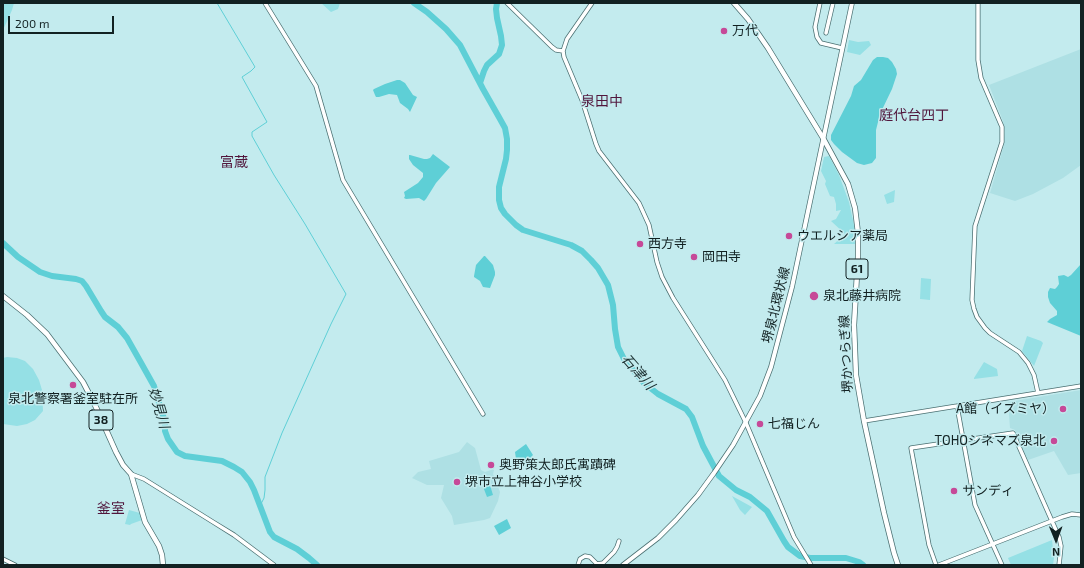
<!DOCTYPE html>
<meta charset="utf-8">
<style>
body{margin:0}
#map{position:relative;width:1084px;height:568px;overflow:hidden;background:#c3ebee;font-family:"Exo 2",sans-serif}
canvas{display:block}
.frame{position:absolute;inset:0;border:4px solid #122122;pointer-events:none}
.north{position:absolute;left:1036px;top:520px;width:40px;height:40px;-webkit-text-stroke:3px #c3ebee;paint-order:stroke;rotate:179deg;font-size:11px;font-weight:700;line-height:16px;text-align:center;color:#122122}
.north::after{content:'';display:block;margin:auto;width:14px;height:18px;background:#122122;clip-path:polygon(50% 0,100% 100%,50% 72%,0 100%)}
.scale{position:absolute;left:8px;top:16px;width:106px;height:18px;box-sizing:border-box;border:2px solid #122122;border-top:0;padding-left:5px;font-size:12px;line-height:14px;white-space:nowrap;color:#122122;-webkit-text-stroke:3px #c3ebee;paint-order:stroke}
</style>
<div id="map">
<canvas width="1084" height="568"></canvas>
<div class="frame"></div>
<div class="north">N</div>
<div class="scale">200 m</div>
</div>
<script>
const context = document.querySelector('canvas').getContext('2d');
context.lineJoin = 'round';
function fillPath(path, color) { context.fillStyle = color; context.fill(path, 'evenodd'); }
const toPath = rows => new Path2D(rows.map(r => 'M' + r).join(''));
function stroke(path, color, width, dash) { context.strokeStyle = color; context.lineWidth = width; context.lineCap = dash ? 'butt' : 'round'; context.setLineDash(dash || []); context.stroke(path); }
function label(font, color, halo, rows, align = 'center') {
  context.font = font + ' "Exo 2","Noto Sans JP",sans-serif'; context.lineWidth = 3; context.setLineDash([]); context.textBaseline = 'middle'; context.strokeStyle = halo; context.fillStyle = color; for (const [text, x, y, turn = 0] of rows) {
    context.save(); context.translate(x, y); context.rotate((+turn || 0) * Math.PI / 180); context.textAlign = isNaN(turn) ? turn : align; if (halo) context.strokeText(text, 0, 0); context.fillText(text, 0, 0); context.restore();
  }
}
const built = toPath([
 [1081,49,1081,165,1063,178,1033,194,1015,201,990,193,1004,145,1005,132,1003,121,989,85],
 [1081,390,1081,473,1068,475,1054,451,1028,460,1017,437,1015,430,1010,428,1008,402],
 [467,442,475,448,481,470,485,472,491,470,492,469,494,470,493,474,500,492,498,501,490,518,484,520,454,525,452,516,441,498,444,485,427,485,412,478,418,472,431,469,429,461,459,452]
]);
const green = toPath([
 [3,3,14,3,12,10,3,30],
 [321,3,340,3,338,9,331,12],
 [849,40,858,42,869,41,871,45,860,55,847,52],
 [829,156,839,175,849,202,854,225,855,244,834,244,845,234,831,221,836,219,841,210,836,211,836,204,834,197,830,196,825,184,826,181,821,171,824,157],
 [895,190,894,202,887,204,884,195],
 [921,278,931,279,930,300,920,299],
 [1027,336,1041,341,1043,343,1034,366,1022,351],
 [7,357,17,358,25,361,33,369,39,380,42,390,43,411,35,420,27,424,17,426,3,424,3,358],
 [984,362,997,369,998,376,974,379,974,378],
 [732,496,752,507,745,515,740,510],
 [129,510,140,513,142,520,131,524,130,525,125,524],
 [1052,540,1054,558,1053,565,1011,565,1008,558]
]);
const water = toPath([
 [877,57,883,57,888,58,892,62,896,69,897,74,892,89,880,114,876,130,876,158,872,163,864,165,857,163,842,152,834,144,831,140,831,135,851,96,854,86,861,80,873,60],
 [397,80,400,80,405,83,413,95,417,97,410,112,408,109,400,103,397,95,389,94,379,97,376,97,375,95,373,90,374,89,385,84],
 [433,154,450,167,436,183,426,199,424,201,419,198,406,199,404,198,405,196,404,192,418,183,423,177,423,173,413,165,409,159,409,155,410,155,424,159,427,159,430,158],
 [484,256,485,256,493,265,495,272,495,275,490,288,483,287,480,281,474,277,474,276,476,265],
 [1081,264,1081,336,1047,322,1050,319,1057,315,1057,311,1050,303,1048,297,1048,292,1050,288,1055,289,1057,287,1059,284,1058,276,1064,275,1068,277,1071,275],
 [526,444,533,455,524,464,516,459,515,452],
 [489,482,493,495,487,497,482,484],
 [507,519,511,528,499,535,494,526]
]);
const stream = toPath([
 [217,3,255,67,251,71,242,77,267,122,252,132,252,136,274,175,305,224,346,294,331,324,282,433,265,477,265,490,264,498,260,506]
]);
const river = toPath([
 [414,3,427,12,446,29,460,45,483,89,500,119,505,128,507,139,507,150,506,159,499,187,499,200,501,208,505,214,516,225,523,230,571,245,582,251,591,260,598,268,608,285,613,305,615,329,618,347,624,359,644,383,658,394,686,409,692,417,703,446,719,476,736,490,750,497,767,511,784,541,788,547,800,556,810,558,846,558,859,562,863,565],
 [480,83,484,71,487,65,499,54,502,45,501,36,497,18,496,9,497,3],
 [3,243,18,257,40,272,52,276,76,279,82,281,86,286,101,311,105,317,118,327,127,338,140,361,154,386,160,406,165,422,165,431,168,439,177,452,185,456,222,461,234,467,242,472,250,482,254,490,270,532,274,537,297,549,309,558,317,565]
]);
const tertiary = toPath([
 [265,3,316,86,343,180,483,414],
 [507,3,552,47,556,50,563,51],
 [592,3,567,39,563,51,564,57,582,100,596,144,599,151,639,203,649,225,657,262,662,277,673,298,725,380,746,423,794,537,811,565],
 [820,3,815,27,817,37,821,43,842,48],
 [978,3,978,60,981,78,1002,127,1002,142,975,226,972,300,974,309,977,317,985,328,990,333,1019,352,1028,363,1034,375,1038,393],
 [826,33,833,3],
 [957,406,975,505,1002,565],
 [864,421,1081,386],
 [131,474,144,479,213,522,234,535,274,565],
 [3,559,15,565],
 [578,565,580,559,585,556,590,557,597,564,603,563,614,552,617,547,619,541],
 [936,565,929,545,911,448,1013,433,1059,537,1061,546,1060,556,1059,565],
 [939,565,1062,517,1072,514,1081,515]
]);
const secondary = toPath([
 [623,565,658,538,676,520,698,495,714,473,733,445,760,396,771,367,792,287,852,3]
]);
const primary = toPath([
 [734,3,748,19,768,48,823,138,848,184,855,208,858,233,858,257,854,325,856,375,864,421,884,513,894,553,898,565],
 [3,296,27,315,47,334,83,382,95,405,116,452,123,465,131,474,145,522,159,546,162,555,163,565]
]);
const markers = [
 [724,31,4,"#c64998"],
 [789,236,4,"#c64998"],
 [640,244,4,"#c64998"],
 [694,257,4,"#c64998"],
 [814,296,5,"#c64998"],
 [73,385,4,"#c64998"],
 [1063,409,4,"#c64998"],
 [760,424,4,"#c64998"],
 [1054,441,4,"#c64998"],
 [491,465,4,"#c64998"],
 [457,482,4,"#c64998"],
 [954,491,4,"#c64998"]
];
const shields = [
 [857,269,22],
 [101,420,24]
];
const shieldNames = [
 ["61",857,269],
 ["38",101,420]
];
const poiNames = [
 ["万代",732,31],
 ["ウエルシア薬局",797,236],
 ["西方寺",648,244],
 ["岡田寺",702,257],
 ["泉北藤井病院",823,296],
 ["泉北警察署釜室駐在所",73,399,"center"],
 ["A館（イズミヤ）",1055,409,"right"],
 ["七福じん",768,424],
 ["TOHOシネマズ泉北",1046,441,"right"],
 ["奥野策太郎氏寓蹟碑",499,465],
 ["堺市立上神谷小学校",465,482],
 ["サンディ",962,491]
];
const streetNames = [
 ["堺泉北環状線",776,305,-76],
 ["堺かつらぎ線",846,354,-93]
];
const neighbourhoodNames = [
 ["泉田中",602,101],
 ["庭代台四丁",914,115],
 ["富蔵",234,162],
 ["釜室",111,508]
];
const waterNames = [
 ["石津川",638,372,49],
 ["妙見川",159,408,74]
];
fillPath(built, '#aee0e4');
fillPath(green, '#95e0e5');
fillPath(water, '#5ecfd6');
stroke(stream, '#5ecfd6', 1);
stroke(river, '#5ecfd6', 6);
stroke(tertiary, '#4b7072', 5);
stroke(secondary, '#4b7072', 5.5);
stroke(primary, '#4b7072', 6);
stroke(tertiary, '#fff', 3.5);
stroke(secondary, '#fff', 4);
stroke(primary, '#fff', 4.5);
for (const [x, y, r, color] of markers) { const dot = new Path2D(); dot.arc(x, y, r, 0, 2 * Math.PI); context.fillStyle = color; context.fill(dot); stroke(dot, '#c3ebee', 1.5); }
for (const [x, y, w] of shields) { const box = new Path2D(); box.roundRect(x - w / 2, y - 10, w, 20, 3); context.fillStyle = '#c3ebee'; context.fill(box); stroke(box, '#122122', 1); }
label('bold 12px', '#122122', null, shieldNames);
label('13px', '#122122', '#c3ebee', poiNames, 'left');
label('13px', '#122122', '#c3ebee', streetNames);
label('14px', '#51163c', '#c3ebee', neighbourhoodNames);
label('italic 14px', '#1b3031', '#c3ebee', waterNames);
</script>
